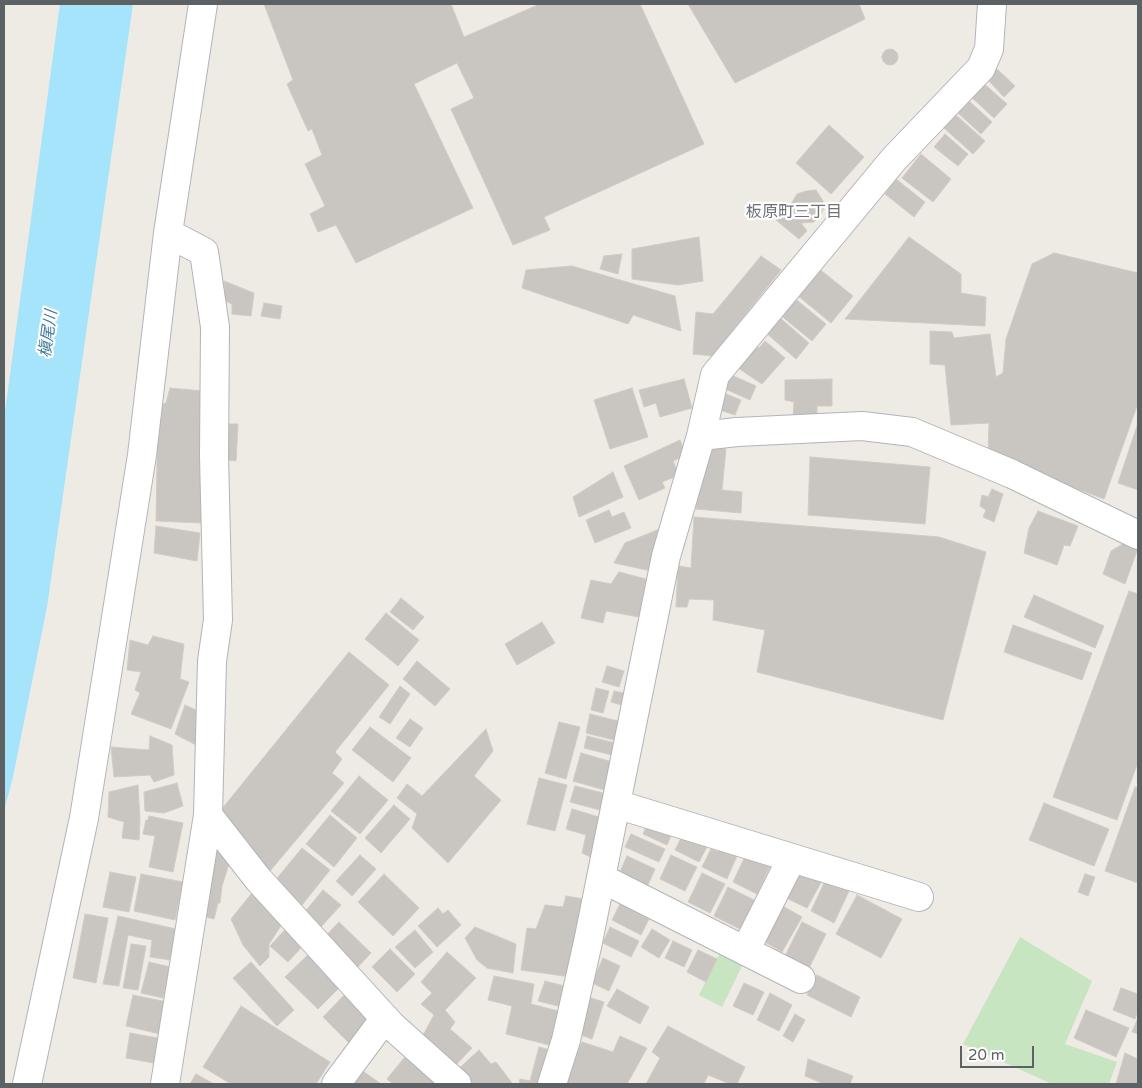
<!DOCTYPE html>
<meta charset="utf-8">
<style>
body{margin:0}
#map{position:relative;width:1142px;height:1088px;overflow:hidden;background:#eeeae4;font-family:"Varela Round",sans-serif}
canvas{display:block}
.frame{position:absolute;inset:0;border:5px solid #5c6164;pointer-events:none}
.scale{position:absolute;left:960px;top:1046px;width:74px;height:22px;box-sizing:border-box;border:2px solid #5c6164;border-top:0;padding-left:6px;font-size:15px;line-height:18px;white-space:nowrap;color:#5c6164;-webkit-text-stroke:4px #fff;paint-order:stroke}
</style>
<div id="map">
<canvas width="1142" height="1088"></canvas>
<div class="frame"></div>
<div class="scale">20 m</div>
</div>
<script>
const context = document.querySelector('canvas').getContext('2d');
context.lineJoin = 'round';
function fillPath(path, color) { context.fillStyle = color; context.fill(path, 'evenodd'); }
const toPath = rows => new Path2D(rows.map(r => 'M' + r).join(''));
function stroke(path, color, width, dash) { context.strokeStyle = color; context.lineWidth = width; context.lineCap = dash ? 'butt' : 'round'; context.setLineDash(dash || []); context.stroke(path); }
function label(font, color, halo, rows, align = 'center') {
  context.font = font + ' "Varela Round","Noto Sans JP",sans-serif'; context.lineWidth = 4.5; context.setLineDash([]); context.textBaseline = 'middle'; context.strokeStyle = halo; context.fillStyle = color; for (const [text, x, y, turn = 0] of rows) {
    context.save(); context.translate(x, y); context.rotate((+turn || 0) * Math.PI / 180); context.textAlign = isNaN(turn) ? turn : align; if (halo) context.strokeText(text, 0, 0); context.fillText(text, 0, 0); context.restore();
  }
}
const green = toPath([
 [1020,937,1092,981,1065,1044,1117,1062,1109,1084,1052,1084,963,1044],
 [722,949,745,960,722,1007,699,995]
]);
const water = toPath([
 [60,4,133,4,47,607,13,777,4,811,4,419]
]);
const building = toPath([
 [264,4,451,4,464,37,540,4,640,4,704,144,544,217,550,230,513,245,451,109,474,98,457,63,414,84,473,208,356,263,336,225,318,232,310,214,325,206,305,164,322,155,312,129,308,131,287,84,293,80,264,4],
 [688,4,859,4,865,19,735,83,688,4],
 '882 57a8 8 0 1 1 16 0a8 8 0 1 1-16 0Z',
 [996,68,1015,86,1004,97,986,78,996,68],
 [982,82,1007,104,994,118,969,95,982,82],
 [968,100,992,122,981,134,957,112,968,100],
 [956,115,985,141,973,154,944,128,956,115],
 [829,125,864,157,831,194,796,163,829,125],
 [945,134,968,154,958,166,934,147,945,134],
 [921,154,951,179,933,202,902,178,921,154],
 [896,179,925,202,914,217,885,194,896,179],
 [816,190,823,201,824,207,821,215,814,222,801,223,807,231,799,239,776,220,790,212,789,208,797,194,806,191,816,190],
 [699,237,703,281,678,285,632,279,632,249,699,237],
 [909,237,961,274,961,293,986,297,985,326,845,319,909,237],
 [1054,253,1138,273,1138,403,1104,499,988,455,989,423,951,425,945,365,930,364,930,331,952,332,954,338,990,334,996,377,1003,373,1006,339,1032,264,1054,253],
 [622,254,618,274,600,269,604,256,622,254],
 [761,256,781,270,712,356,693,354,696,312,713,314,761,256],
 [572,266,675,296,681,331,633,315,628,324,522,288,526,270,572,266],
 [818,268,853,296,831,323,797,295,818,268],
 [224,281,254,293,251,316,232,314,232,304,225,301,224,281],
 [793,297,826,324,812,341,779,314,793,297],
 [264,303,282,306,280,319,261,316,264,303],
 [779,317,809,343,796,359,765,332,779,317],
 [765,341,785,358,762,384,735,366,755,346,759,348,765,341],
 [729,374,756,386,750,400,723,388,729,374],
 [684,379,692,408,660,417,656,403,644,407,639,390,684,379],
 [832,379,832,406,817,406,817,419,793,419,794,402,785,400,785,380,832,379],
 [170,388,203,391,202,523,156,521,158,406,166,403,170,388],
 [632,388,648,437,610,449,594,400,632,388],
 [726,394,741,400,735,415,720,410,726,394],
 [1138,423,1138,490,1118,483,1138,423],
 [229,424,238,424,236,461,227,460,229,424],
 [680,440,686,455,673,461,679,475,662,482,665,488,639,500,624,466,680,440],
 [707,446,726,449,722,490,742,492,741,513,696,509,707,446],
 [810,457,930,467,925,524,808,515,810,457],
 [613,472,623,497,579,517,573,497,613,472],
 [992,489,1003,494,994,522,983,517,986,510,980,506,982,495,988,497,992,489],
 [609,510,612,517,624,512,631,528,595,543,586,520,609,510],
 [1038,511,1078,526,1070,546,1064,545,1057,565,1024,553,1029,528,1038,511],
 [694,517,939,537,986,552,943,720,757,672,765,630,713,620,714,600,689,599,687,607,676,607,678,566,691,568,694,517],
 [156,526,200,533,197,561,154,553,156,526],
 [667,526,656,572,614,563,625,543,667,526],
 [1126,542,1138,548,1125,584,1103,574,1111,551,1126,542],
 [619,572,646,579,639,617,606,611,603,623,581,618,591,580,611,584,619,572],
 [1129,591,1138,594,1138,762,1117,820,1053,797,1129,591],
 [1034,595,1104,626,1095,648,1024,617,1034,595],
 [401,598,424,617,413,630,390,612,401,598],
 [386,613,419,640,398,666,365,639,386,613],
 [542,622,555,643,517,665,505,644,542,622],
 [1013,625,1092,653,1082,680,1004,652,1013,625],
 [153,636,184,644,180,679,189,682,171,729,131,714,140,693,135,690,141,672,127,670,130,640,148,645,153,636],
 [349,652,389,685,335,752,342,759,332,773,344,783,265,877,247,840,217,815,349,652],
 [417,661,450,689,435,706,403,679,417,661],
 [607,666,624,671,619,687,602,682,607,666],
 [400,686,410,694,390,724,379,717,400,686],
 [596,688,609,691,603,713,591,710,596,688],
 [614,691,628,694,625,706,611,702,614,691],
 [185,705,196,710,196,745,175,734,185,705],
 [590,714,622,722,618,741,586,733,590,714],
 [410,719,423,728,410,747,396,738,410,719],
 [559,722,580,727,566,779,545,773,559,722],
 [370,727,411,758,393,782,352,750,370,727],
 [486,729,493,751,474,776,501,800,448,863,412,828,417,814,397,798,407,784,422,796,486,729],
 [150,736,172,745,174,775,154,782,150,775,114,777,111,747,149,750,150,736],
 [587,736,619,744,616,756,584,748,587,736],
 [581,753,616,763,608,791,573,781,581,753],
 [359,776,388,800,360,834,331,811,359,776],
 [539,778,567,785,555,831,527,824,539,778],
 [177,783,183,806,164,813,145,811,144,792,177,783],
 [138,785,140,820,139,840,122,838,124,822,108,817,109,792,138,785],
 [575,786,611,795,607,812,570,802,575,786],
 [1135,787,1138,788,1138,883,1105,871,1135,787],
 [1044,803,1109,829,1094,866,1029,840,1044,803],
 [394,805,410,819,381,853,365,838,394,805],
 [572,809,606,819,597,860,582,853,586,835,566,829,572,809],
 [330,815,357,838,334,867,306,844,330,815],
 [149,816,183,823,173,872,149,867,155,836,143,834,146,820,148,820,149,816],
 [650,817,674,829,667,845,643,834,650,817],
 [686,828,710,841,699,862,675,850,686,828],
 [631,834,665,849,659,862,625,847,631,834],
 [213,840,233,851,222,886,220,903,218,903,214,919,203,916,213,840],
 [722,843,739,851,727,879,702,867,711,849,718,852,722,843],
 [302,848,330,870,302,905,274,882,302,848],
 [749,848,773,860,757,894,733,882,749,848],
 [360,855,376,869,352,896,336,881,360,855],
 [671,855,697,867,685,891,660,879,671,855],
 [627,856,655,869,647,887,619,874,627,856],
 [801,865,824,877,807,908,784,897,801,865],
 [110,872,136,877,129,912,103,907,110,872],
 [702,873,725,884,710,913,688,902,702,873],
 [141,874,183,882,175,920,134,911,141,874],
 [384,874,419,908,393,936,358,902,384,874],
 [1085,874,1095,877,1088,896,1078,892,1085,874],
 [826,879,849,891,834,923,811,911,826,879],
 [728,887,756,901,742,930,714,916,728,887],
 [256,888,288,915,269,944,269,957,260,966,243,945,231,919,256,888],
 [323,890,341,905,320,928,303,914,323,890],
 [857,895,902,919,881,958,836,934,857,895],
 [566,896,589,900,571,977,521,970,527,928,536,929,545,905,563,907,566,896],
 [620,904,649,919,641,935,612,920,620,904],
 [779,904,802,917,782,952,760,939,779,904],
 [438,908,443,914,448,910,461,925,437,947,418,926,438,908],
 [85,914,108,918,96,983,73,978,85,914],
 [118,916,176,929,170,960,150,957,152,940,128,935,119,986,103,984,118,916],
 [292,922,310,938,288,962,270,946,292,922],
 [339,922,371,953,354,971,322,940,339,922],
 [802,922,826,934,808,970,784,958,802,922],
 [475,927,516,944,513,973,487,968,477,960,465,938,475,927],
 [610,927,639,941,631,957,603,943,610,927],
 [652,929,670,940,659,958,641,947,652,929],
 [415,930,433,952,415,968,395,947,415,930],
 [673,941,692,950,684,967,665,958,673,941],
 [131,944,146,946,138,990,123,988,131,944],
 [315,948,347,980,318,1009,285,977,315,948],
 [390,949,415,974,397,992,372,967,390,949],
 [698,950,717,959,706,982,687,972,698,950],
 [447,952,476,978,445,1010,455,1022,450,1029,472,1048,450,1071,417,1046,434,1015,421,1004,432,993,421,982,447,952],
 [603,958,620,966,609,991,592,983,603,958],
 [149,962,170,967,163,998,141,993,149,962],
 [251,962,294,1010,277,1026,233,978,251,962],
 [817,975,860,997,851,1017,807,995,817,975],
 [494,976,534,984,531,1004,566,1013,557,1047,506,1034,512,1006,488,1000,494,976],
 [545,981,572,988,566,1008,538,1001,545,981],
 [744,983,764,992,753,1015,733,1006,744,983],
 [351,988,380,1017,351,1045,323,1017,351,988],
 [1121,988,1138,994,1138,1010,1135,1019,1113,1010,1121,988],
 [617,989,649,1007,640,1024,607,1006,617,989],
 [770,993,792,1005,779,1031,757,1020,770,993],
 [133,995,167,1002,160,1034,126,1026,133,995],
 [588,997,604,1002,592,1039,575,1033,588,997],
 [241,1006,330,1062,316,1084,231,1084,203,1067,241,1006],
 [1086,1010,1129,1028,1116,1057,1074,1038,1086,1010],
 [795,1014,805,1020,793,1042,783,1036,795,1014],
 [1138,1018,1138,1034,1132,1032,1138,1018],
 [668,1026,745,1067,737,1084,730,1084,708,1075,704,1084,646,1084,660,1058,652,1052,668,1026],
 [130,1033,163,1039,159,1064,126,1058,130,1033],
 [620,1036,647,1048,627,1084,570,1084,564,1081,582,1042,613,1052,620,1036],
 [413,1047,441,1084,393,1084,387,1079,413,1047],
 [539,1047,557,1052,548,1084,519,1084,520,1079,530,1081,539,1047],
 [479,1050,491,1064,496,1062,512,1083,510,1084,465,1084,455,1072,479,1050],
 [1125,1053,1138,1059,1138,1084,1116,1084,1125,1053],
 [808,1059,853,1076,850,1084,824,1084,805,1076,808,1059],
 [360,1069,381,1084,349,1084,360,1069],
 [196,1074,214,1084,190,1084,196,1074]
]);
const minor = toPath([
 [701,436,715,375,894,159,981,68,989,49,992,4],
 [616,804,919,897],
 [208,815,258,879,392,1026,457,1084],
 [601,878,801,979],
 [745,951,792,858],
 [27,1084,84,818,142,455,168,233,203,4],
 [165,1084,208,815,212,661,218,620,214,456,215,327,204,252,168,233],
 [336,1084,385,1018],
 [552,1084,566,1040,588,942,666,556,701,436,737,432,862,426,912,432,1012,474,1138,535]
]);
const neighbourhoodNames = [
 ["板原町三丁目",794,213]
];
const waterNames = [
 ["槇尾川",49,334,-82]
];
fillPath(green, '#c7e5c1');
fillPath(water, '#a6e4fc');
fillPath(building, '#c9c5c0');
stroke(building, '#d2cbc3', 1);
stroke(minor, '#b1b5b9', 30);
stroke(minor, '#fff', 28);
label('16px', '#6d7376', '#fff', neighbourhoodNames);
label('italic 16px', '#3e7b9c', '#fff', waterNames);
</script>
